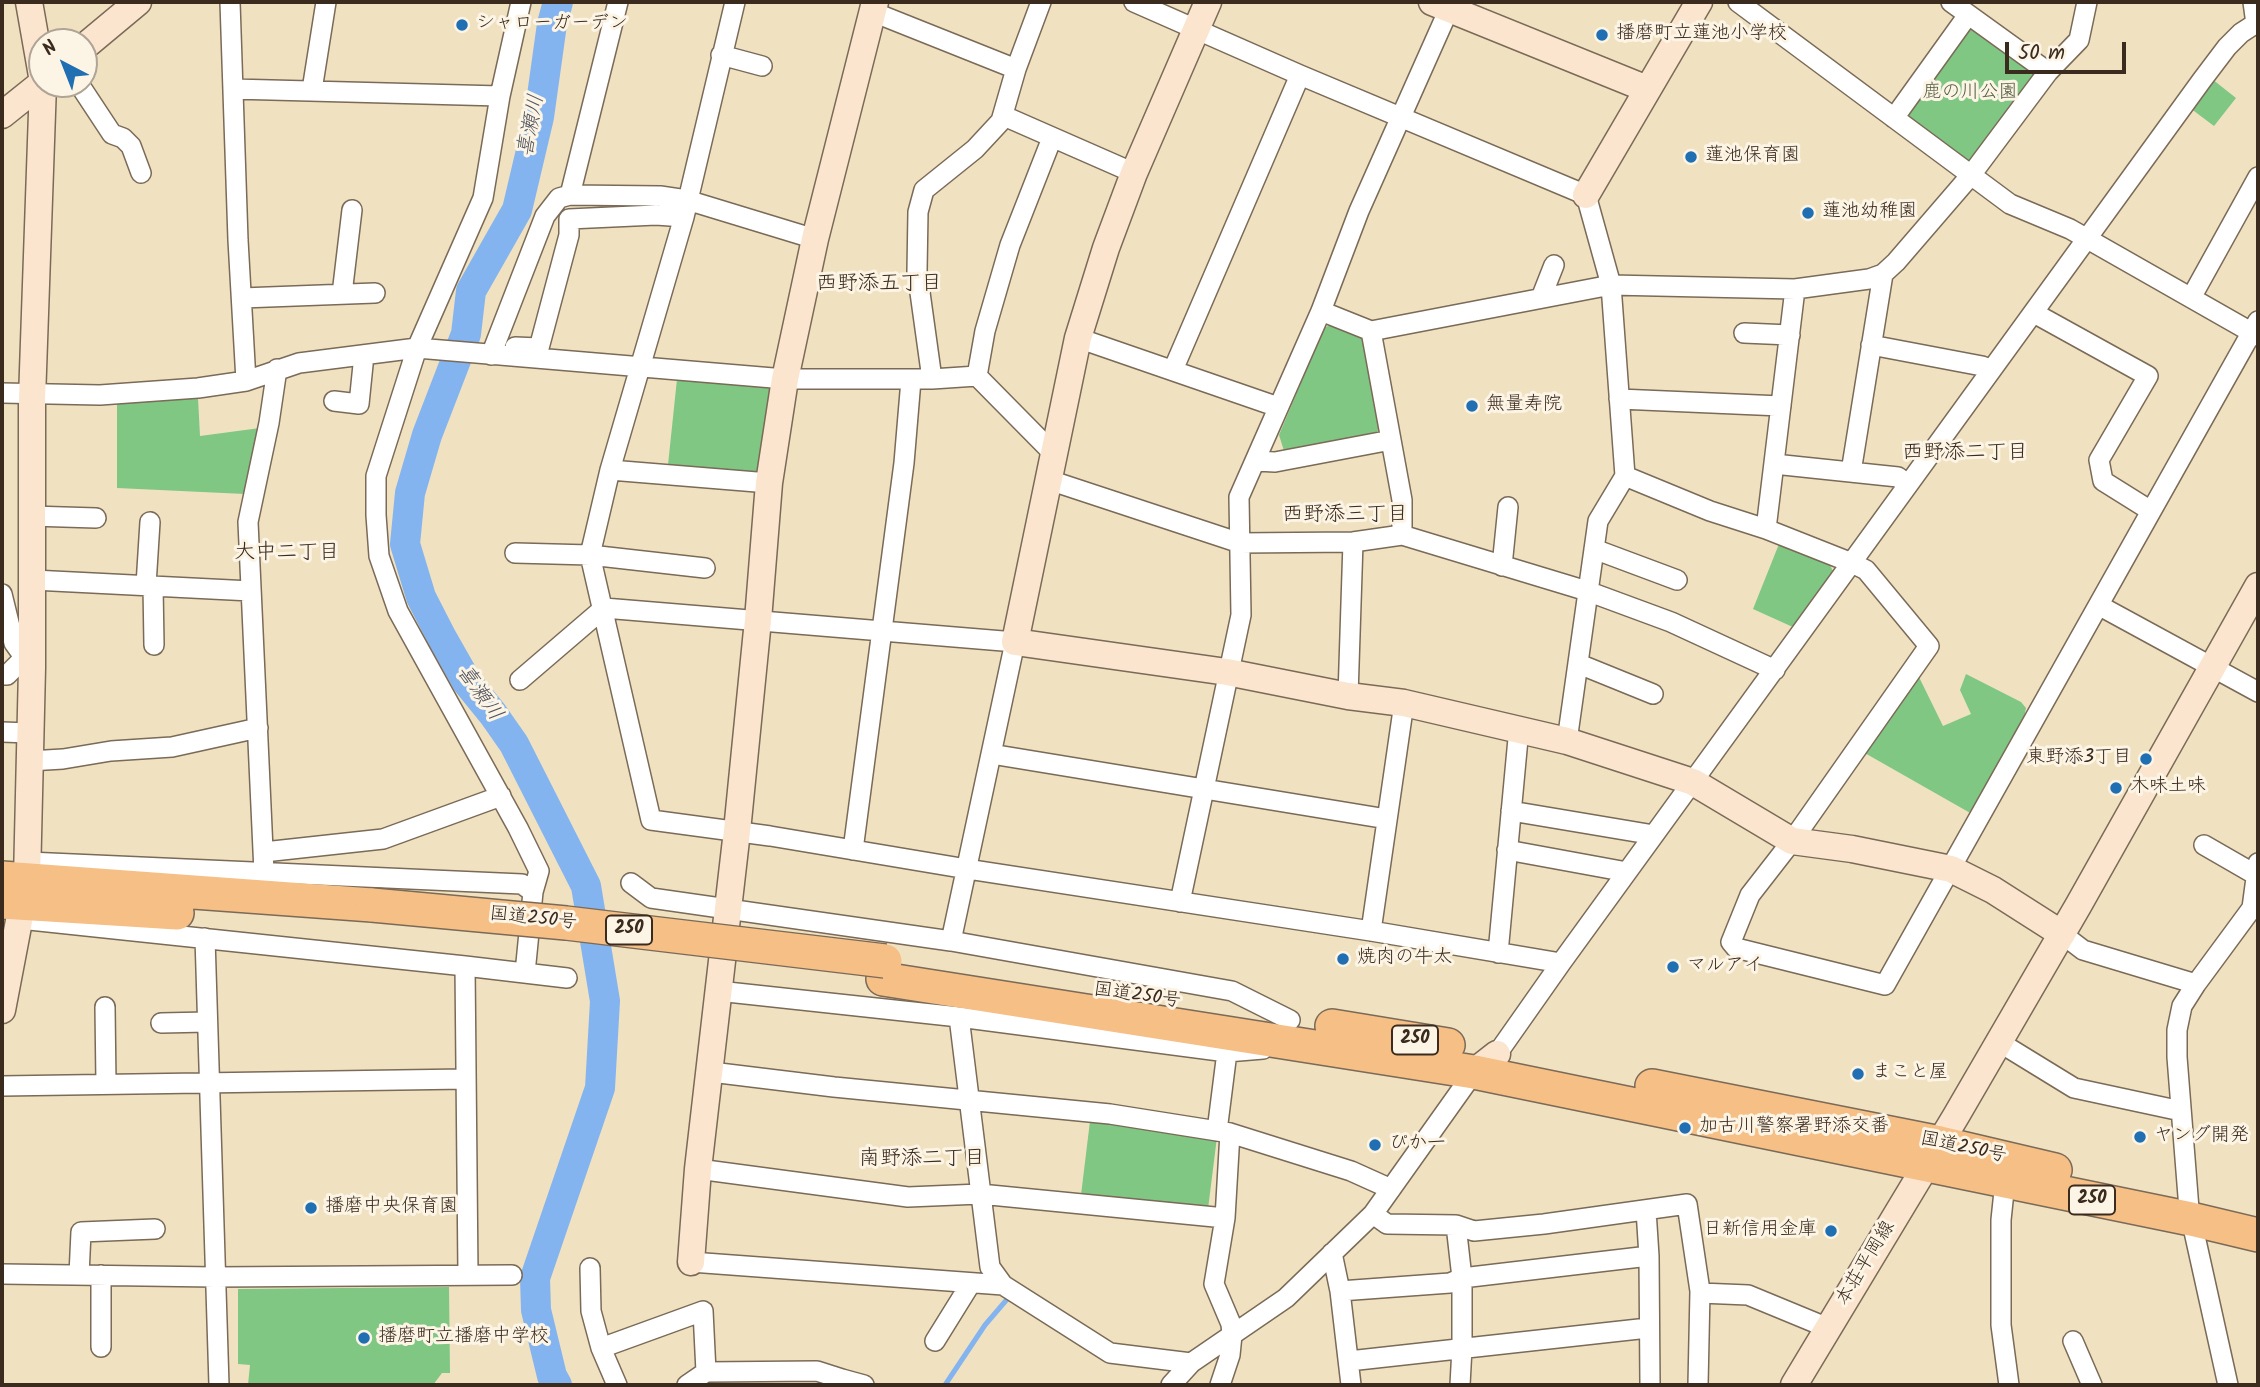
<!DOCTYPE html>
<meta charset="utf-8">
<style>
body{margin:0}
#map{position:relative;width:2260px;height:1387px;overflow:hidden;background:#f0e1c1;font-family:Kalam,sans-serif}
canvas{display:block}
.frame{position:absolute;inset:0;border:4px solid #3b2a1e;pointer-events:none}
.north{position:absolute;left:28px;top:28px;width:70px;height:70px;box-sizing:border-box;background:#fcf5e5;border:2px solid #afa495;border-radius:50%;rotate:318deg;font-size:19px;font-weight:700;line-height:28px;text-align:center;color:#3b2a1e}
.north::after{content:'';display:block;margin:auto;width:24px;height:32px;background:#1f6fb2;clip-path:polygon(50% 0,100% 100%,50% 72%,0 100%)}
.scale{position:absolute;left:2005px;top:42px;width:121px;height:32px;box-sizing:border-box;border:4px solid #3b2a1e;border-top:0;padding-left:9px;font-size:21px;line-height:24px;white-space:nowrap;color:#3b2a1e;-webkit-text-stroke:5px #fcf5e5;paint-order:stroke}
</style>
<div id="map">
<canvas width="2260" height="1387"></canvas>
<div class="frame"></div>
<div class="north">N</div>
<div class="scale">50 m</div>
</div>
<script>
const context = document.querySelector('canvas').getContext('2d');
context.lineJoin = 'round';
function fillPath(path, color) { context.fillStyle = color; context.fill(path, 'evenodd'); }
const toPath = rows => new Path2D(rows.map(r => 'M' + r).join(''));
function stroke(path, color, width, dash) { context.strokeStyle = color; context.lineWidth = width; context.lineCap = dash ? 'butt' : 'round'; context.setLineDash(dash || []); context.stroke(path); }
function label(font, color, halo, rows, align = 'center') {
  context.font = font + ' Kalam,"Klee One",sans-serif'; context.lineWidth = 6; context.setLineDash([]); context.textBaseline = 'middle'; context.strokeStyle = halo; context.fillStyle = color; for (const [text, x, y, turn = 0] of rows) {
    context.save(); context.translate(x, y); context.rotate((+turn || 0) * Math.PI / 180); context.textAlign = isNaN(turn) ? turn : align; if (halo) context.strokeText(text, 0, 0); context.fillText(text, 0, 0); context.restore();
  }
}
const green = toPath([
 [1969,23,2038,74,1971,165,1902,115],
 [2212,79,2236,98,2214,126,2190,108],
 [1334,323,1360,333,1366,345,1381,428,1369,438,1285,454,1279,435,1324,328],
 [677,379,766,384,772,391,763,468,757,473,668,465],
 [198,398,200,436,260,428,245,494,117,488,117,401],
 [1779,544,1828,561,1834,573,1795,628,1753,609],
 [1917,673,1943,726,1971,714,1960,690,1966,674,2021,702,2026,708,2024,718,1972,814,1863,752],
 [1090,1121,1217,1137,1208,1209,1081,1195],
 [449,1287,450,1373,442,1373,433,1385,248,1385,250,1365,238,1364,238,1289]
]);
const stream = toPath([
 [945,1385,985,1325,1009,1297]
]);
const river = toPath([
 [557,1385,552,1376,536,1310,535,1278,600,1088,605,1001,586,886,514,744,493,714,467,682,442,638,421,597,405,544,410,493,427,435,466,334,471,291,517,210,539,117,552,24,558,2]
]);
const street = toPath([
 [230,2,238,240,246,381],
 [521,2,500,96,483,198,417,348,376,476,376,515,379,556,398,611,518,828,539,871,533,892,525,973],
 [735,2,684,217,610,470,590,555,651,820,770,836,967,869,1371,931,1561,963],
 [1134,2,1300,75,1586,195,1611,285,1625,476,1598,521,1567,741],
 [1738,2,2010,204,2070,229,2258,336],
 [1951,2,2048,72],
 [2253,2,2256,24],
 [873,12,1016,69],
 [721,55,762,66],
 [79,84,112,134,123,138,131,146,141,173],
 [233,89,500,96],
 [312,90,326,2],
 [1004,116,1134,173],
 [1894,118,1968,15],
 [570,195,660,196,687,200,815,239],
 [342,294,352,210],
 [242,298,375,293],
 [1541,298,1554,265],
 [2191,298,2258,177],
 [1321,311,1371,331,1611,285,1795,289,1869,279,1883,274,1896,262,1971,175,2048,72,2079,40,2087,2],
 [2034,313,2148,376,2099,460,2103,481,2151,511],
 [1371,331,1402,500,1402,535],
 [1744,333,1790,335],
 [1078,338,1278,407],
 [1871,345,1982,366,1991,370],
 [515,347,539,348,569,235,569,219,656,215,684,217],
 [491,355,545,216,559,198,570,195,618,2],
 [1173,370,1300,75],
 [977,376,985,331,1010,245,1052,138],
 [932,379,917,271,918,212,924,190,975,149,1001,121,1016,69,1041,2],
 [2,393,100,395,198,388,246,381,299,363,417,348,785,379,932,379,977,376,1053,453],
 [1619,399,1781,406],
 [334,401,359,404,364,355],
 [1256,461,1275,462,1391,440],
 [1774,464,1898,477,1908,485],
 [610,470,769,483],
 [1851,472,1883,274],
 [1625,476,1710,511,1766,529,1852,563,1866,570,1929,646,1792,841,1750,895,1731,942,1736,948,1885,985,2258,321],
 [1049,480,1240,543,1353,542,1402,535,1587,591,1671,622,1775,670],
 [31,516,96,518],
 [1766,529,1795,289],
 [1594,549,1677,580],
 [515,553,590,555,705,568],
 [1502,566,1508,507],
 [33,580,251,591],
 [146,585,150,522],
 [153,586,154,645],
 [2,594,14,643,32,668],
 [2100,606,2258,692],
 [1579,664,1653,694],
 [2,675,7,675,25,657],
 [520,680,604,608,1015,642,951,941],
 [1348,696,1353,542],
 [2,732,29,733],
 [991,754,1387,819],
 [29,761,63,759,111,751,172,747,258,728],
 [1511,811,1654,835],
 [2204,845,2256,875],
 [853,850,904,463,911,380],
 [1507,850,1627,872],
 [264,852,383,839,501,796],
 [28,862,522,884,533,892],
 [264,872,248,522,269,423,277,369],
 [631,883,651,898,951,941,1232,991,1290,1020],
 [1180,902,1241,615,1239,497,1321,311,1359,211,1449,9],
 [20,919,465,966,567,978],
 [1371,931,1404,703],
 [2062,934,2083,950,2196,984],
 [205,938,219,1385],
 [1498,953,1519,728],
 [465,966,468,1274],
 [718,991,959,1017,1227,1052,1263,1049],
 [105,1007,106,1084],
 [959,1017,990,1267,1003,1285,1110,1353,1191,1363],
 [161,1023,207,1022],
 [1999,1042,2074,1088,2181,1111],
 [1497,1054,1561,963,2202,80,2227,47,2241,33,2258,22],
 [711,1072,834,1087,1110,1114,1230,1133,1351,1171,1391,1189],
 [2,1086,465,1079],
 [1217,1131,1227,1052],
 [698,1169,908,1197,980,1194,1225,1218,1230,1133],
 [2005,1182,2001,1220,2001,1325,2009,1385],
 [1646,1210,1649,1256,1650,1385],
 [1373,1214,1387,1224,1456,1225,1474,1231,1544,1224,1687,1204,1700,1291,1698,1385],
 [1456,1225,1462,1278,1462,1348,1460,1385],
 [1332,1253,1340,1291,1351,1385],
 [691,1262,1003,1285],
 [590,1268,591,1311,601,1348,617,1385],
 [2,1274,215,1277,512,1275],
 [79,1275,81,1232,155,1229],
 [1340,1291,1450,1283,1462,1278,1649,1256],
 [1700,1293,1748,1295,1828,1328],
 [935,1341,971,1283],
 [2073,1341,2092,1385],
 [101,1347,101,1275],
 [601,1348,703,1311,706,1372],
 [1349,1361,1648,1328],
 [687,1385,706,1372,817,1371,842,1379],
 [833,1385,842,1379,864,1385],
 [1171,1385,1191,1363,1286,1298,1373,1214,1474,1072],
 [1220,1385,1230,1355,1232,1335,1231,1324,1214,1284,1225,1218],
 [2228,1385,2189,1209,2177,1057,2177,1030,2182,1006,2196,984,2252,908,2258,863]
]);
const secondary = toPath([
 [29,2,42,76],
 [1208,2,1134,173,1106,248,1078,338,1015,642,1227,672,1348,696,1404,703,1567,741,1693,782,1792,841,1852,849,1951,869,1993,890,2062,934],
 [1432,2,1647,89],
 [84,47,138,2],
 [2,115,42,83],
 [1586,195,1699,2],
 [2,1010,27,879,32,668,32,399,43,84],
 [1474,1072,1497,1054],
 [691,1262,698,1169,737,831,758,620,769,483,785,379,815,239,875,2],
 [1794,1385,1956,1116,2078,906,2258,586]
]);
const highway = toPath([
 [2,878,372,905],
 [2,902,177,913],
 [883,979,1474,1072,2191,1219,2258,1235],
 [1332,1026,1448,1045],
 [1652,1086,1940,1143,2055,1170]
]);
const highwayBridge = toPath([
 [372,905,566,923,885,961]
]);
const markers = [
 [462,25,7,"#1f6fb2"],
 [1602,35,7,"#1f6fb2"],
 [1691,157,7,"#1f6fb2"],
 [1808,213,7,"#1f6fb2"],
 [1472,406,7,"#1f6fb2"],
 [2146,759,7,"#1f6fb2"],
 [2116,788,7,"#1f6fb2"],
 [1343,959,7,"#1f6fb2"],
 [1673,967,7,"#1f6fb2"],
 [1858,1074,7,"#1f6fb2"],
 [1685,1128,7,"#1f6fb2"],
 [2140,1137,7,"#1f6fb2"],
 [1375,1145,7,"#1f6fb2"],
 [311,1208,7,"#1f6fb2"],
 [1831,1231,7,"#1f6fb2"],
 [364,1338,7,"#1f6fb2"]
];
const shields = [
 [629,930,46],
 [1415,1040,46],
 [2092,1200,46]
];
const shieldNames = [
 ["250",629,930],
 ["250",1415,1040],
 ["250",2092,1200]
];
const poiNames = [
 ["シャローガーデン",476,25],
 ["播磨町立蓮池小学校",1616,35],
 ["蓮池保育園",1705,157],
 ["蓮池幼稚園",1822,213],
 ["無量寿院",1486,406],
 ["東野添3丁目",2132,759,"right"],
 ["木味土味",2130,788],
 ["焼肉の牛太",1357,959],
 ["マルアイ",1687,967],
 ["まこと屋",1872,1074],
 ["加古川警察署野添交番",1699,1128],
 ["ヤング開発",2154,1137],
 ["ぴか一",1389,1145],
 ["播磨中央保育園",325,1208],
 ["日新信用金庫",1817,1231,"right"],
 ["播磨町立播磨中学校",378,1338]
];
const parkNames = [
 ["鹿の川公園",1970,94]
];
const streetNames = [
 ["国道250号",533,920,6],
 ["国道250号",1137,997,8],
 ["国道250号",1963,1149,12],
 ["本荘平岡線",1867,1264,-59]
];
const waterNames = [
 ["喜瀬川",533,126,-79],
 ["喜瀬川",478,694,55]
];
const neighbourhoodNames = [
 ["西野添五丁目",879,285],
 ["西野添二丁目",1965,454],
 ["西野添三丁目",1345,516],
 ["大中二丁目",287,554],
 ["南野添二丁目",922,1160]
];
fillPath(green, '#7fc783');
stroke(stream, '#84b4ef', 5);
stroke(river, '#84b4ef', 30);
stroke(street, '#7a6a57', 22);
stroke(secondary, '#7a6a57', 29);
stroke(highway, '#7a6a57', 36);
stroke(street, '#fff', 19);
stroke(secondary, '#fbe5cf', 26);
stroke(highway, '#f5bf86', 33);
stroke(highwayBridge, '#7a6a57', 36, []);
stroke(highwayBridge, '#f5bf86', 33);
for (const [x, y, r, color] of markers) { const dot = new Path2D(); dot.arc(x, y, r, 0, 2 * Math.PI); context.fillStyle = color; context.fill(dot); stroke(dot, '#fcf5e5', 2.5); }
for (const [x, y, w] of shields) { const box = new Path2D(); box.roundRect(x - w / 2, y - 14.5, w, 29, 5); context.fillStyle = '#fcf5e5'; context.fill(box); stroke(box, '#3b2a1e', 2); }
label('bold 18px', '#3b2a1e', null, shieldNames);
label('19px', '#3b2a1e', '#fcf5e5', poiNames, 'left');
label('19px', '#4f593c', '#fcf5e5', parkNames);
label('19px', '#3b2a1e', '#fcf5e5', streetNames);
label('italic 21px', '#51535d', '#fcf5e5', waterNames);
label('21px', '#3b2a1e', '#fcf5e5', neighbourhoodNames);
</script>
